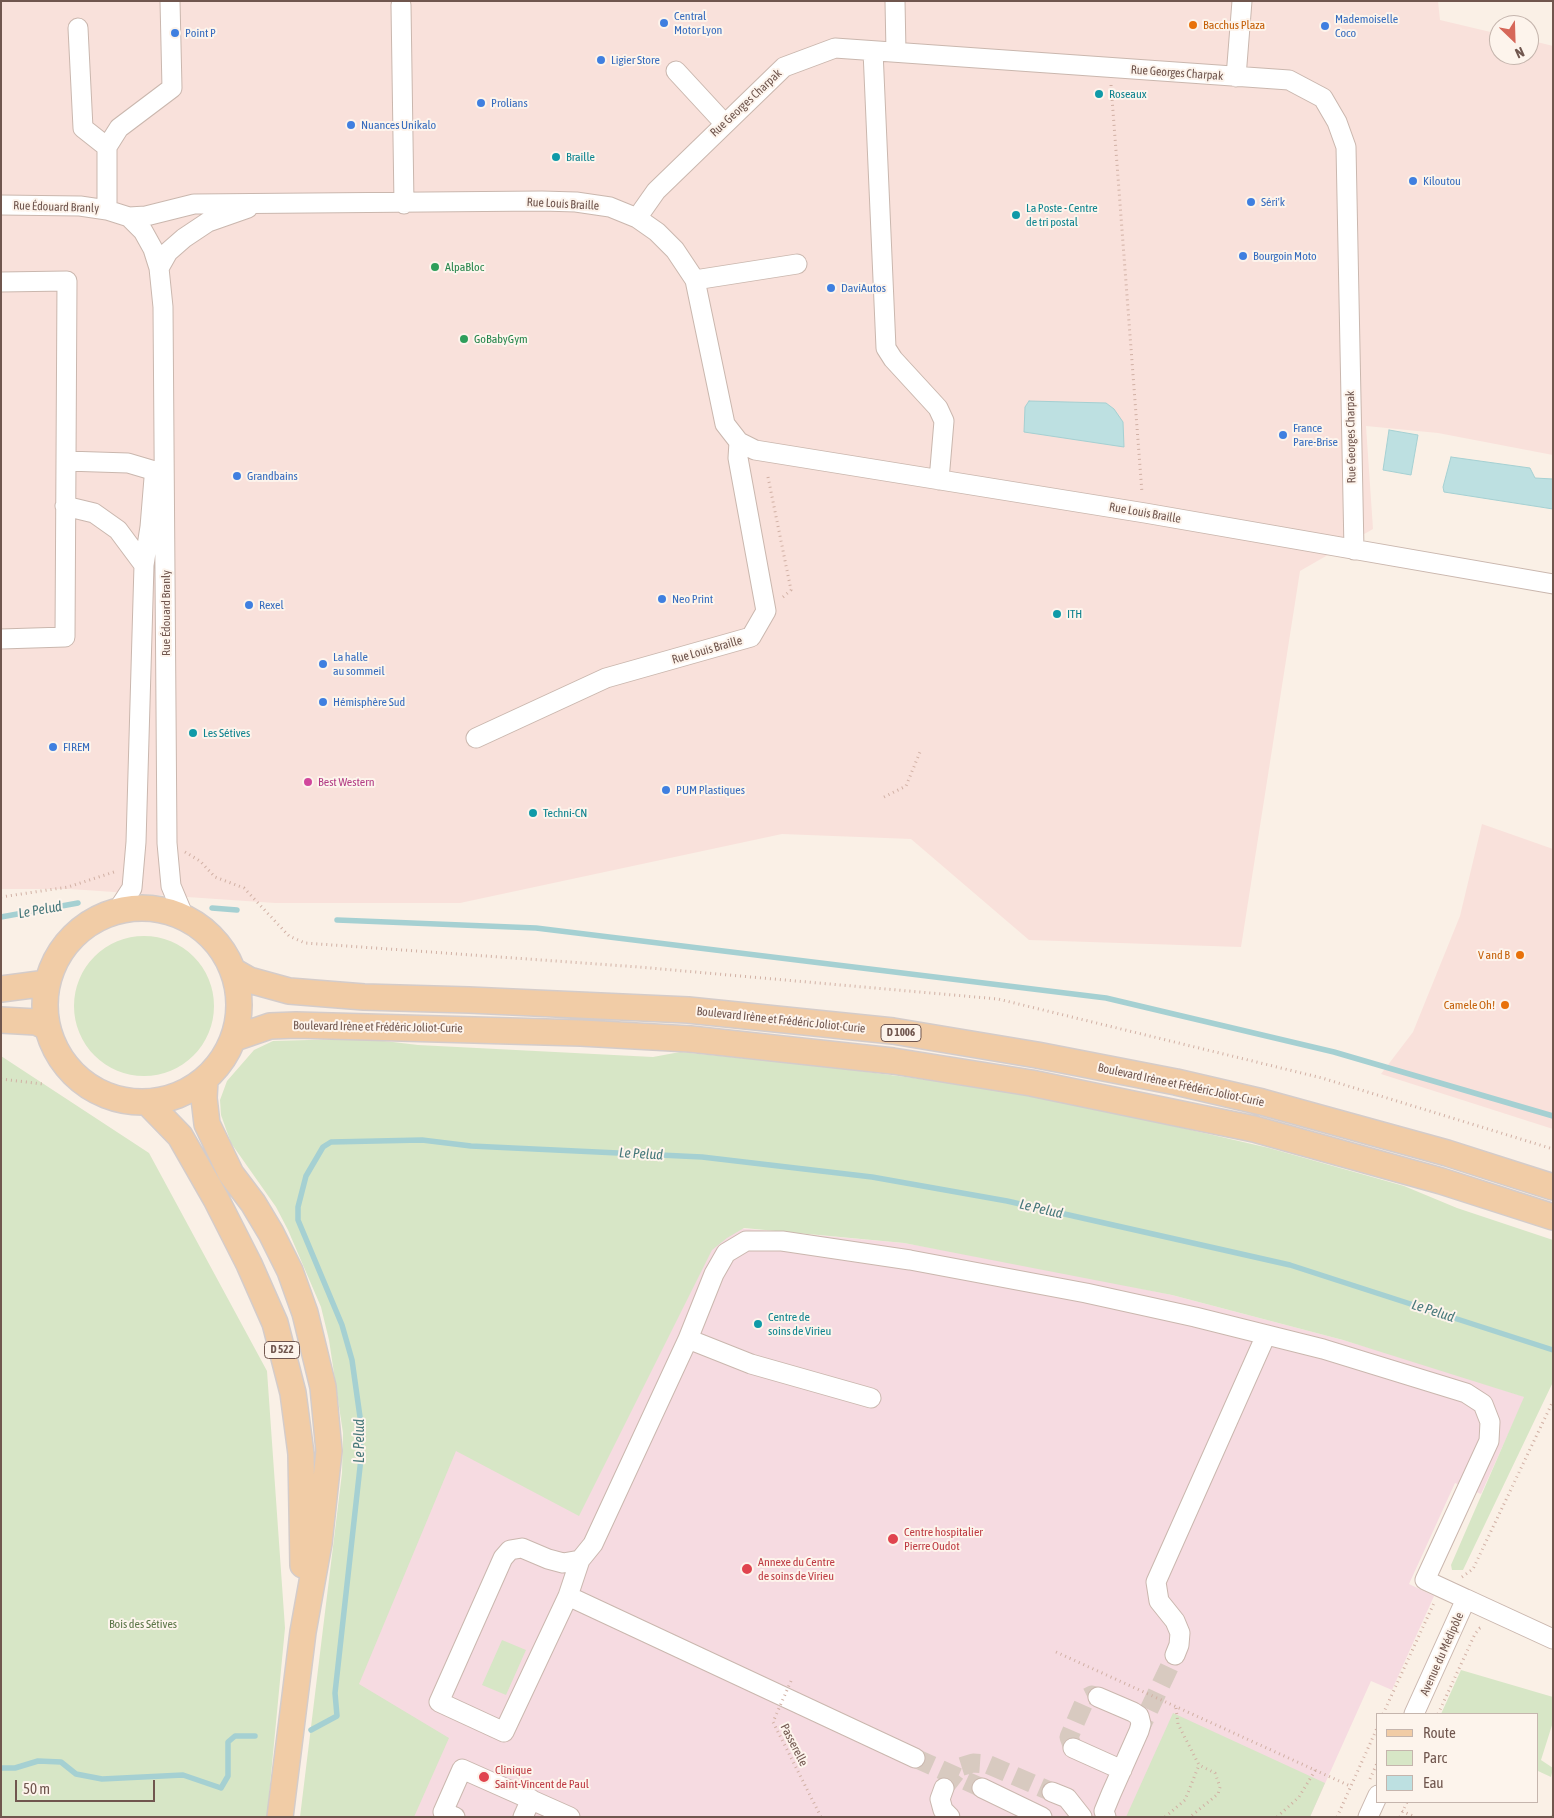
<!DOCTYPE html>
<meta charset="utf-8">
<style>
body{margin:0}
#map{position:relative;width:1554px;height:1818px;overflow:hidden;background:#faf0e6;font-family:"Asap Condensed",sans-serif}
canvas{display:block}
.frame{position:absolute;inset:0;border:2px solid #70564e;pointer-events:none}
.legend{position:absolute;left:1376px;top:1713px;width:162px;height:90px;box-sizing:border-box;background:#fdf4ec;border:1px solid #c5b5ad;margin:0;padding:6px 9px;list-style:none;font-size:15px;color:#70564e}
.legend li{display:flex;align-items:center;gap:10px;height:25px}
.legend b{width:25px;border:1px solid #c5b5ad}
.north{position:absolute;left:1489px;top:15px;width:50px;height:50px;box-sizing:border-box;background:#fdf4ec;border:1px solid #c5b5ad;border-radius:50%;rotate:156deg;font-size:14px;font-weight:700;line-height:20px;text-align:center;color:#70564e}
.north::after{content:'';display:block;margin:auto;width:18px;height:22px;background:#d66759;clip-path:polygon(50% 0,100% 100%,50% 72%,0 100%)}
.scale{position:absolute;left:15px;top:1780px;width:140px;height:22px;box-sizing:border-box;border:2px solid #70564e;border-top:0;padding-left:6px;font-size:15px;line-height:18px;white-space:nowrap;color:#70564e;-webkit-text-stroke:4px #fdf4ec;paint-order:stroke}
</style>
<div id="map">
<canvas width="1554" height="1818"></canvas>
<div class="frame"></div>
<ul class="legend">
<li><b style="height:6px;background:#f1cca6"></b>Route</li>
<li><b style="height:14px;background:#d7e6c6"></b>Parc</li>
<li><b style="height:14px;background:#bde0e1"></b>Eau</li>
</ul>
<div class="north">N</div>
<div class="scale">50 m</div>
</div>
<script>
const context = document.querySelector('canvas').getContext('2d');
context.lineJoin = 'round';
function fillPath(path, color) { context.fillStyle = color; context.fill(path, 'evenodd'); }
const toPath = rows => new Path2D(rows.map(r => 'M' + r).join(''));
function stroke(path, color, width, dash) { context.strokeStyle = color; context.lineWidth = width; context.lineCap = dash ? 'butt' : 'round'; context.setLineDash(dash || []); context.stroke(path); }
function label(font, color, halo, rows, align = 'center') {
  context.font = font + ' "Asap Condensed",sans-serif'; context.lineWidth = 4; context.setLineDash([]); context.textBaseline = 'middle'; context.strokeStyle = halo; context.fillStyle = color; for (const [text, x, y, turn = 0] of rows) {
    context.save(); context.translate(x, y); context.rotate((+turn || 0) * Math.PI / 180); context.textAlign = isNaN(turn) ? turn : align; if (halo) context.strokeText(text, 0, 0); context.fillText(text, 0, 0); context.restore();
  }
}
const commercial = toPath([
 [1,1,1438,1,1440,20,1499,34,1499,55,1529,55,1529,40,1553,46,1553,455,1438,433,1366,426,1373,529,1300,571,1241,947,1029,940,911,839,782,834,460,903,275,903,70,889,1,889],
 [1482,824,1553,849,1553,1129,1381,1074,1413,1032,1460,916]
]);
const medical = toPath([
 [416,1199,904,1243,1038,1267,1172,1295,1343,1340,1438,1368,1525,1397,1481,1494,1455,1483,1409,1584,1434,1596,1392,1690,1371,1681,1310,1817,317,1817]
]);
const green = toPath([
 '74 1006a70 70 0 1 1 140 0a70 70 0 1 1-140 0Z',
 [345,1039,376,1040,418,1045,653,1057,680,1052,830,1067,966,1085,1100,1109,1269,1148,1404,1186,1457,1208,1553,1240,1553,1382,1463,1570,1452,1570,1451,1565,1524,1397,1343,1340,1172,1295,904,1243,744,1228,727,1238,712,1250,579,1516,456,1451,359,1684,449,1738,414,1817,300,1817,342,1473,343,1433,329,1340,321,1307,288,1230,276,1207,231,1143,221,1115,220,1100,227,1081,254,1050,273,1041],
 [1,1056,149,1153,267,1371,285,1628,267,1817,1,1817],
 [502,1640,526,1650,506,1695,482,1685],
 [1461,1670,1553,1697,1553,1722,1541,1760,1553,1768,1551,1777,1538,1771,1538,1714,1441,1714],
 [1173,1713,1325,1783,1310,1817,1126,1817]
]);
const water = toPath([
 [1029,401,1106,403,1114,409,1123,422,1124,447,1024,432,1025,407,1029,401],
 [1389,430,1418,435,1411,475,1383,470,1389,430],
 [1451,457,1530,468,1535,478,1553,479,1553,509,1444,492,1443,487,1451,457]
]);
const stream = toPath([
 [212,908,237,910],
 [1,917,78,903],
 [337,920,536,928,1106,998,1334,1052,1553,1116],
 [311,1730,337,1716,335,1693,361,1458,360,1417,352,1360,342,1325,298,1220,298,1207,306,1176,323,1147,331,1142,422,1140,471,1146,702,1157,872,1177,1007,1201,1290,1265,1553,1350],
 [1,1768,15,1768,38,1761,61,1762,76,1774,102,1779,183,1775,221,1788,228,1776,228,1742,235,1736,255,1736]
]);
const minorTunnel = toPath([
 [1137,1735,1175,1655],
 [1073,1748,1069,1737,1086,1698,1092,1695,1098,1697],
 [915,1758,982,1788],
 [944,1788,960,1767,973,1763,987,1764,1052,1792]
]);
const path = toPath([
 [1111,85,1142,493],
 [768,477,791,590,783,597],
 [884,797,906,786,920,752],
 [185,852,200,861,215,877,244,888,289,936,305,943,639,967,998,999,1322,1078,1553,1149],
 [1,897,68,887,114,872],
 [1,1079,43,1084],
 [1462,1577,1473,1569,1553,1401],
 [1056,1652,1350,1786],
 [1176,1708,1178,1724,1199,1765,1215,1773,1220,1787,1218,1794,1190,1817],
 [1383,1714,1434,1603],
 [1438,1714,1475,1634,1480,1628,1483,1628],
 [1370,1779,1378,1761],
 [1402,1811,1415,1817],
 [1165,1817,1185,1800,1199,1765],
 [1277,1817,1299,1797,1316,1769],
 [1337,1817,1378,1726],
 [1400,1817,1407,1802],
 [1552,1817,1553,1814]
]);
const minor = toPath([
 [895,1,896,52],
 [401,5,404,204],
 [78,28,83,128,107,147],
 [873,51,886,348,893,359,938,408,944,421,939,480],
 [676,71,724,123],
 [1236,77,1242,1],
 [1,205,80,206,107,210,129,217,143,231,153,249,159,268,163,307,167,843,171,886,184,917],
 [107,210,107,147,119,128,172,88,170,1],
 [129,217,146,216,194,204,542,201,576,202,610,207,637,218,657,232,675,250,695,280,725,424,739,442,755,450,1145,513,1553,584],
 [637,218,656,191,784,67,835,48,1289,80,1323,98,1337,122,1346,147,1354,550],
 [159,268,168,252,184,238,208,222,248,208],
 [695,280,797,264],
 [1,282,67,281,65,637,1,639],
 [66,461,128,463,155,471,158,487],
 [65,506,94,513,118,530,144,565],
 [476,738,606,678,751,637,766,611,738,458,739,442],
 [117,911,132,888,136,842,144,565,150,527,154,478],
 [688,1339,751,1364,871,1398],
 [580,1560,563,1563,548,1559,522,1548,510,1550,503,1558,439,1702,504,1732,568,1596,580,1560,593,1544,688,1339,714,1274,726,1253,746,1241,782,1241,910,1260,1086,1293,1195,1317,1323,1349,1466,1393,1483,1404,1490,1422,1489,1441,1425,1580,1466,1599],
 [568,1596,915,1758],
 [1175,1655,1179,1645,1180,1633,1175,1621,1159,1601,1156,1582,1266,1335],
 [1098,1697,1133,1712,1139,1716,1141,1724,1139,1731,1111,1794,1104,1811,1106,1817],
 [1414,1714,1466,1599,1553,1639],
 [1073,1748,1122,1770],
 [944,1788,940,1799,943,1810,950,1817],
 [982,1788,1042,1817],
 [1052,1792,1067,1798,1082,1817],
 [455,1817,443,1812,462,1769,570,1817],
 [523,1817,531,1799],
 [1368,1817,1378,1795]
]);
const major = toPath([
 '45 1005a97 97 0 1 1 194 0a97 97 0 1 1-194 0Z',
 [235,972,249,980,289,991,364,997,469,1000,688,1010,893,1031,1037,1055,1176,1082,1262,1102,1447,1153,1553,1187],
 [1,989,47,983],
 [1,1020,36,1022,47,1027],
 [235,1038,270,1026,296,1025,581,1033,690,1039,893,1061,1031,1083,1254,1129,1441,1181,1553,1217],
 [205,1080,204,1098,207,1124,231,1174,253,1203,271,1233,290,1271,305,1313,323,1387,329,1451,319,1543,303,1632,280,1817],
 [148,1103,180,1136,216,1199,249,1264,275,1323,293,1393,301,1454,303,1565]
]);
const pathBridge = toPath([
 [791,1681,773,1722,821,1817]
]);
const markers = [
 [664,23,5,"#3f7fe0"],
 [1193,25,5,"#e8710a"],
 [1325,26,5,"#3f7fe0"],
 [175,33,5,"#3f7fe0"],
 [601,60,5,"#3f7fe0"],
 [1099,94,5,"#0f9aa8"],
 [481,103,5,"#3f7fe0"],
 [351,125,5,"#3f7fe0"],
 [556,157,5,"#0f9aa8"],
 [1413,181,5,"#3f7fe0"],
 [1251,202,5,"#3f7fe0"],
 [1016,215,5,"#0f9aa8"],
 [1243,256,5,"#3f7fe0"],
 [435,267,5,"#2e9e5b"],
 [831,288,5,"#3f7fe0"],
 [464,339,5,"#2e9e5b"],
 [1283,435,5,"#3f7fe0"],
 [237,476,5,"#3f7fe0"],
 [662,599,5,"#3f7fe0"],
 [249,605,5,"#3f7fe0"],
 [1057,614,5,"#0f9aa8"],
 [323,664,5,"#3f7fe0"],
 [323,702,5,"#3f7fe0"],
 [193,733,5,"#0f9aa8"],
 [53,747,5,"#3f7fe0"],
 [308,782,5,"#d1479c"],
 [666,790,5,"#3f7fe0"],
 [533,813,5,"#0f9aa8"],
 [1520,955,5,"#e8710a"],
 [1505,1005,5,"#e8710a"],
 [758,1324,5,"#0f9aa8"],
 [893,1539,6,"#e0444e"],
 [747,1569,6,"#e0444e"],
 [484,1777,6,"#e0444e"]
];
const shields = [
 [901,1033,40],
 [282,1350,35]
];
const shieldNames = [
 ["D 1006",901,1033],
 ["D 522",282,1350]
];
const shopNames = [
 ["Central",674,16],
 ["Motor Lyon",674,30],
 ["Mademoiselle",1335,19],
 ["Coco",1335,33],
 ["Point P",185,33],
 ["Ligier Store",611,60],
 ["Prolians",491,103],
 ["Nuances Unikalo",361,125],
 ["Kiloutou",1423,181],
 ["Séri'k",1261,202],
 ["Bourgoin Moto",1253,256],
 ["DaviAutos",841,288],
 ["France",1293,428],
 ["Pare-Brise",1293,442],
 ["Grandbains",247,476],
 ["Neo Print",672,599],
 ["Rexel",259,605],
 ["La halle",333,657],
 ["au sommeil",333,671],
 ["Hémisphère Sud",333,702],
 ["FIREM",63,747],
 ["PUM Plastiques",676,790]
];
const foodNames = [
 ["Bacchus Plaza",1203,25,"left"],
 ["V and B",1510,955],
 ["Camele Oh!",1495,1005]
];
const streetNames = [
 ["Rue Georges Charpak",1177,73,4],
 ["Rue Georges Charpak",746,103,-43],
 ["Rue Louis Braille",563,204,3],
 ["Rue Édouard Branly",56,207,2],
 ["Rue Georges Charpak",1351,437,-91],
 ["Rue Louis Braille",1145,513,10],
 ["Rue Édouard Branly",166,613,-90],
 ["Rue Louis Braille",707,650,-16],
 ["Boulevard Irène et Frédéric Joliot-Curie",781,1020,6],
 ["Boulevard Irène et Frédéric Joliot-Curie",378,1027,1],
 ["Boulevard Irène et Frédéric Joliot-Curie",1181,1085,12],
 ["Avenue du Médipôle",1442,1654,-66],
 ["Passerelle",794,1745,63]
];
const cultureNames = [
 ["Roseaux",1109,94],
 ["Braille",566,157],
 ["La Poste - Centre",1026,208],
 ["de tri postal",1026,222],
 ["ITH",1067,614],
 ["Les Sétives",203,733],
 ["Techni-CN",543,813],
 ["Centre de",768,1317],
 ["soins de Virieu",768,1331]
];
const leisureNames = [
 ["AlpaBloc",445,267],
 ["GoBabyGym",474,339]
];
const hotelNames = [
 ["Best Western",318,782]
];
const healthNames = [
 ["Centre hospitalier",904,1532],
 ["Pierre Oudot",904,1546],
 ["Annexe du Centre",758,1562],
 ["de soins de Virieu",758,1576],
 ["Clinique",495,1770],
 ["Saint-Vincent de Paul",495,1784]
];
const parkNames = [
 ["Bois des Sétives",143,1624]
];
const waterNames = [
 ["Le Pelud",40,910,-10],
 ["Le Pelud",641,1154,3],
 ["Le Pelud",1041,1209,13],
 ["Le Pelud",1433,1311,18],
 ["Le Pelud",360,1441,-90]
];
fillPath(commercial, '#f9e1db');
fillPath(medical, '#f6dbe1');
fillPath(green, '#d7e6c6');
fillPath(water, '#bde0e1');
stroke(water, '#a5d0d2', 1);
stroke(stream, '#a5d0d2', 5.5);
stroke(minorTunnel, '#d8cac0', 19, [19, 9]);
stroke(minor, '#cab7ae', 21);
stroke(major, '#d4ccca', 28);
stroke(path, '#d1b0a4', 3, [1, 4]);
stroke(minor, '#fff', 19);
stroke(major, '#f1cca6', 25);
stroke(pathBridge, '#d1b0a4', 3, [1, 4]);
for (const [x, y, r, color] of markers) { const dot = new Path2D(); dot.arc(x, y, r, 0, 2 * Math.PI); context.fillStyle = color; context.fill(dot); stroke(dot, '#fdf4ec', 2); }
for (const [x, y, w] of shields) { const box = new Path2D(); box.roundRect(x - w / 2, y - 8.5, w, 17, 4); context.fillStyle = '#fdf4ec'; context.fill(box); stroke(box, '#70564e', 1); }
label('bold 11px', '#70564e', null, shieldNames);
label('12px', '#366cbe', '#fdf4ec', shopNames, 'left');
label('12px', '#c56008', '#fdf4ec', foodNames, 'right');
label('12px', '#70564e', '#fdf4ec', streetNames);
label('12px', '#0d838f', '#fdf4ec', cultureNames, 'left');
label('12px', '#27864d', '#fdf4ec', leisureNames, 'left');
label('12px', '#b23c85', '#fdf4ec', hotelNames, 'left');
label('12px', '#be3a42', '#fdf4ec', healthNames, 'left');
label('12px', '#5a7547', '#fdf4ec', parkNames);
label('italic 14px', '#47787b', '#fdf4ec', waterNames);
</script>
